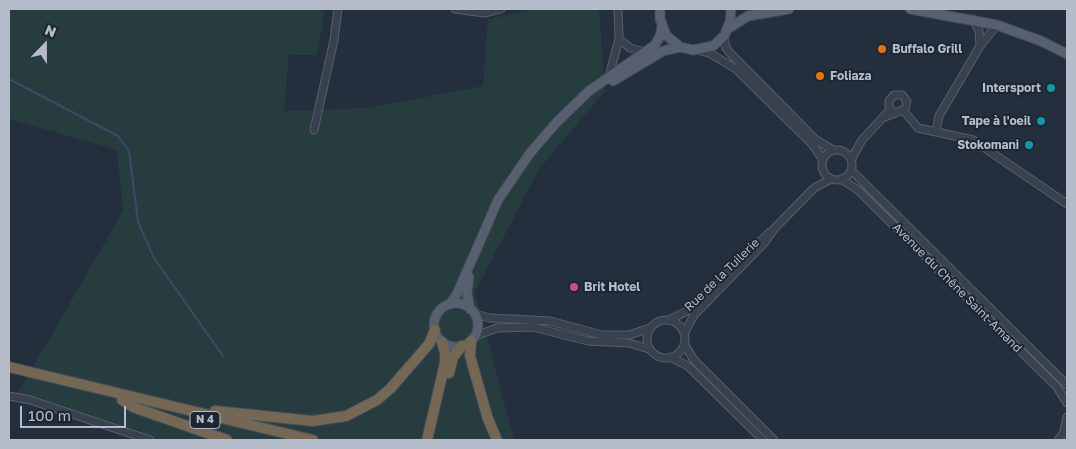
<!DOCTYPE html>
<meta charset="utf-8">
<style>
body{margin:0}
#map{position:relative;width:1076px;height:449px;overflow:hidden;background:#242f3e;font-family:"Golos Text",sans-serif}
canvas{display:block}
.frame{position:absolute;inset:0;border:10px solid #b4bcc9;pointer-events:none}
.north{position:absolute;left:20px;top:20px;width:50px;height:50px;-webkit-text-stroke:4px #1d2633;paint-order:stroke;rotate:22deg;font-size:14px;font-weight:700;line-height:20px;text-align:center;color:#b4bcc9}
.north::after{content:'';display:block;margin:auto;width:18px;height:22px;background:#b4bcc9;clip-path:polygon(50% 0,100% 100%,50% 72%,0 100%)}
.scale{position:absolute;left:20px;top:406px;width:106px;height:22px;box-sizing:border-box;border:2px solid #b4bcc9;border-top:0;padding-left:6px;font-size:15px;line-height:18px;white-space:nowrap;color:#b4bcc9;-webkit-text-stroke:4px #1d2633;paint-order:stroke}
</style>
<div id="map">
<canvas width="1076" height="449"></canvas>
<div class="frame"></div>
<div class="north">N</div>
<div class="scale">100 m</div>
</div>
<script>
const context = document.querySelector('canvas').getContext('2d');
context.lineJoin = 'round';
function fillPath(path, color) { context.fillStyle = color; context.fill(path, 'evenodd'); }
const toPath = rows => new Path2D(rows.map(r => 'M' + r).join(''));
function stroke(path, color, width, dash) { context.strokeStyle = color; context.lineWidth = width; context.lineCap = dash ? 'butt' : 'round'; context.setLineDash(dash || []); context.stroke(path); }
function label(font, color, halo, rows, align = 'center') {
  context.font = font + ' "Golos Text",sans-serif'; context.lineWidth = 4; context.setLineDash([]); context.textBaseline = 'middle'; context.strokeStyle = halo; context.fillStyle = color; for (const [text, x, y, turn = 0] of rows) {
    context.save(); context.translate(x, y); context.rotate((+turn || 0) * Math.PI / 180); context.textAlign = isNaN(turn) ? turn : align; if (halo) context.strokeText(text, 0, 0); context.fillText(text, 0, 0); context.restore();
  }
}
const green = toPath([
 [9,9,325,9,317,55,289,55,284,111,368,108,483,86,488,19,534,9,599,9,605,91,539,169,475,292,514,440,141,440,15,398,123,211,117,150,9,119]
]);
const stream = toPath([
 [9,79,118,136,129,151,138,222,154,258,223,356]
]);
const minor = toPath([
 [455,9,485,13,501,9],
 [973,19,979,31,980,46],
 [724,36,726,48,731,54,816,140,833,150],
 [619,39,630,48,645,52],
 [699,50,711,54,736,69,812,144,823,160],
 [609,76,619,39,618,9],
 [904,111,918,128,973,140,1067,204],
 [885,117,905,109,907,101,902,95,894,95,889,101,889,108,895,113],
 [314,130,334,40,338,9],
 [936,132,939,116,980,46,997,25],
 '822 165a15 15 0 1 1 30 0a15 15 0 1 1-30 0Z',
 [851,160,862,140,887,113],
 [851,170,1067,385],
 [841,179,858,190,1057,387,1067,403],
 [475,314,490,318,550,321,602,335,629,335,650,328],
 '647 339a19 19 0 1 1 38 0a19 19 0 1 1-38 0Z',
 [669,320,689,310,770,232],
 [684,334,694,315,765,242,774,229,814,188,831,179],
 [475,336,497,328,533,327,588,341,629,343,649,349],
 [684,344,694,360,774,440],
 [670,357,688,366,763,440],
 [9,396,30,400,150,440],
 [1064,431,1067,417],
 [1058,440,1067,429]
]);
const major = toPath([
 [660,9,660,19,666,35,680,47,693,50,713,46,724,36,730,22,731,9],
 [910,9,997,25,1041,41,1067,54],
 [729,28,748,16,789,9],
 [613,81,663,51,680,47],
 [469,277,467,293,470,309],
 '434 325a22 22 0 1 1 44 0a22 22 0 1 1-44 0Z',
 [450,304,457,294,498,200,530,153,557,122,589,91,655,45,660,36,662,27]
]);
const highway = toPath([
 [471,341,470,356,488,419,497,440],
 [9,367,313,440],
 [449,373,453,357,462,346],
 [122,400,133,407,227,440],
 [215,411,313,421,346,416,377,400,390,389,429,344,435,330],
 [427,440,445,363,445,353,442,342]
]);
const markers = [
 [882,49,5,"#e8710a"],
 [820,76,5,"#e8710a"],
 [1051,88,5,"#0f9aa8"],
 [1041,121,5,"#0f9aa8"],
 [1029,145,5,"#0f9aa8"],
 [574,287,5,"#d1479c"]
];
const shields = [
 [205,420,30]
];
const shieldNames = [
 ["N 4",205,420]
];
const poiNames = [
 ["Buffalo Grill",892,49],
 ["Foliaza",830,76],
 ["Intersport",1041,88,"right"],
 ["Tape à l'oeil",1031,121,"right"],
 ["Stokomani",1019,145,"right"],
 ["Brit Hotel",584,287]
];
const streetNames = [
 ["Rue de la Tuilerie",722,275,-44],
 ["Avenue du Chêne Saint-Amand",957,288,45]
];
fillPath(green, '#263c3f');
stroke(stream, '#394c67', 2);
stroke(minor, '#565f6c', 9);
stroke(major, '#414a57', 11);
stroke(highway, '#434c59', 12);
stroke(minor, '#38414e', 7);
stroke(major, '#56606e', 9);
stroke(highway, '#746855', 10);
for (const [x, y, r, color] of markers) { const dot = new Path2D(); dot.arc(x, y, r, 0, 2 * Math.PI); context.fillStyle = color; context.fill(dot); stroke(dot, '#1d2633', 2); }
for (const [x, y, w] of shields) { const box = new Path2D(); box.roundRect(x - w / 2, y - 8.5, w, 17, 4); context.fillStyle = '#1d2633'; context.fill(box); stroke(box, '#b4bcc9', 1); }
label('bold 11px', '#b4bcc9', null, shieldNames);
label('bold 12px', '#b4bcc9', '#1d2633', poiNames, 'left');
label('12px', '#b4bcc9', '#1d2633', streetNames);
</script>
